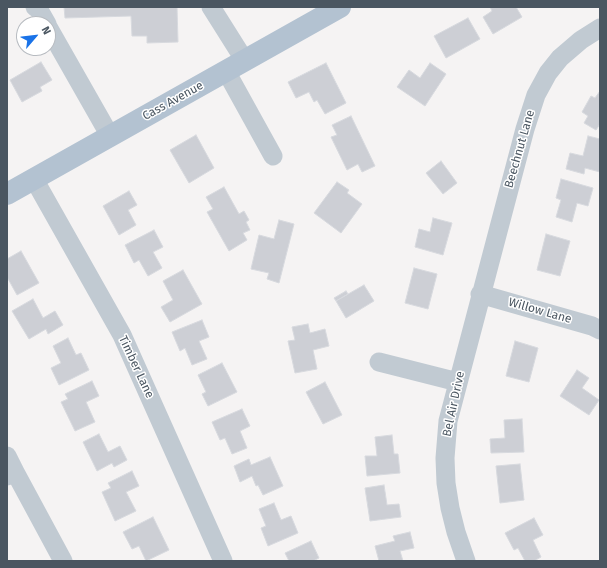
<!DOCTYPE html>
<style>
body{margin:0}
#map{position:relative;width:607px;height:568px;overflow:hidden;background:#f5f3f3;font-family:"Fira Sans",sans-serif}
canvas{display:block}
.frame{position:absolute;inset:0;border:8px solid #4a5661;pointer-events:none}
.north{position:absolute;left:16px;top:16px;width:40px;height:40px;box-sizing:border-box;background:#fff;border:1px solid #b7bbc0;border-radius:50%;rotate:62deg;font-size:11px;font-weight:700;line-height:16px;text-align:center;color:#4a5661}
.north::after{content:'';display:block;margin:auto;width:14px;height:18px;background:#1a73e8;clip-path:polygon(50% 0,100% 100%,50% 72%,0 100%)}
</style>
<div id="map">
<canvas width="607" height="568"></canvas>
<div class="frame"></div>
<div class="north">N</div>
</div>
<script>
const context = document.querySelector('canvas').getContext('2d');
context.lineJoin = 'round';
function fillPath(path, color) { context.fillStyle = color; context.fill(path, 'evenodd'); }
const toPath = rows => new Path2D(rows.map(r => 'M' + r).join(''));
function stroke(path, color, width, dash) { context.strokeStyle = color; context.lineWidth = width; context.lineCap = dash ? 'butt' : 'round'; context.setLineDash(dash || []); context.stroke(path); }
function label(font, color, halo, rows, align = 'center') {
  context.font = font + ' "Fira Sans",sans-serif'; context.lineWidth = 3; context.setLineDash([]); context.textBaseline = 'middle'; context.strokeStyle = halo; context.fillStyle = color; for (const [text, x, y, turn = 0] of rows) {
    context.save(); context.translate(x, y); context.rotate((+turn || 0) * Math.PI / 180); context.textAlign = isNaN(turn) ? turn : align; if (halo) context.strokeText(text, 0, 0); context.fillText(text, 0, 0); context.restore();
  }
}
const building = toPath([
 [64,7,177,7,178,42,147,43,147,36,132,36,131,16,65,18,64,7],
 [490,7,516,7,522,17,493,34,483,17,492,11,490,7],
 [468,18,480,39,446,58,434,36,468,18],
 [41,62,52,80,40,87,42,91,22,102,10,80,41,62],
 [326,63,346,103,325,114,317,100,314,102,309,92,296,98,288,82,326,63],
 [430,63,446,74,425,106,397,87,409,70,420,78,430,63],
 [600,91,600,124,596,130,584,123,588,116,582,112,591,96,595,98,600,91],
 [351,116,375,166,362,172,358,164,347,170,331,137,337,135,332,125,351,116],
 [196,135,214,168,189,183,170,150,196,135],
 [588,136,600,139,600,172,585,168,584,174,566,169,570,153,583,156,588,136],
 [441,161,457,183,443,194,426,173,441,161],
 [561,179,593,188,588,206,577,203,572,222,556,217,561,200,556,198,561,179],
 [337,182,349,190,347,193,362,204,341,233,314,213,337,182],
 [224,187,239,214,244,211,249,220,246,222,250,230,243,233,247,240,229,251,207,212,213,209,206,197,224,187],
 [129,191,137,205,128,210,136,225,119,235,103,206,129,191],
 [433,218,452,223,443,255,415,247,419,229,430,232,433,218],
 [279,220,294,224,279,283,267,279,269,273,251,269,259,235,274,239,279,220],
 [154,230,163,247,153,252,162,268,148,276,139,260,134,263,125,245,154,230],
 [546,234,570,241,560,276,537,270,546,234],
 [21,251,39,283,17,295,7,277,7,259,21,251],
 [414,268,437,274,428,309,405,303,414,268],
 [183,270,202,304,170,322,161,307,173,300,163,281,183,270],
 [364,285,374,301,346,318,336,301,364,285],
 [346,291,348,294,336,301,334,298,346,291],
 [33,299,43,318,55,311,63,325,48,334,46,329,29,339,12,311,33,299],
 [202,320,209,337,199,341,207,359,192,365,185,348,180,351,172,332,202,320],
 [308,324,310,333,325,329,329,346,313,350,317,369,295,373,288,341,295,340,292,327,308,324],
 [68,338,76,355,81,353,89,370,59,385,51,368,61,363,53,346,68,338],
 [515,341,538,348,529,382,506,376,515,341],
 [222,363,237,392,208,406,202,394,206,392,198,375,222,363],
 [577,370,589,378,582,388,599,400,589,415,560,396,577,370],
 [92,381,99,396,86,402,95,422,75,431,61,402,68,399,65,394,92,381],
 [325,382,342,415,323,424,306,392,325,382],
 [242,409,250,426,240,431,247,448,232,454,225,438,220,440,212,422,242,409],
 [522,419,524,452,491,453,490,439,505,438,504,420,522,419],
 [99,434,108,452,120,446,127,460,114,467,112,463,97,471,83,442,99,434],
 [392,435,394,454,398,454,400,473,367,476,365,456,377,456,375,437,392,435],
 [270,457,283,486,263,495,258,485,256,486,252,476,240,482,234,466,249,459,251,465,270,457],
 [520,464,524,500,500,503,496,466,520,464],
 [132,471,139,486,126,492,136,511,115,521,102,492,111,488,108,483,132,471],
 [384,485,387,505,399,504,401,517,370,521,365,488,384,485],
 [274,503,281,520,291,516,298,533,268,546,261,528,266,526,259,509,274,503],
 [153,517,169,550,146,561,139,546,132,549,123,532,153,517],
 [534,518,543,535,533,540,541,557,534,561,525,561,518,548,514,550,505,533,534,518],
 [410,532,414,548,400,551,403,561,379,561,375,546,395,541,393,536,410,532],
 [311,541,319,558,313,561,289,561,285,553,311,541]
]);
const minor = toPath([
 [35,7,39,10,47,24],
 [211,7,245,61],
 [48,27,110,136],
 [226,71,273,156],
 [34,179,122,335,223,561],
 [480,294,592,326,600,330],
 [379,362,458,382],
 [7,456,15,472,7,476],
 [15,472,63,561],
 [466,561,456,532,450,508,446,483,445,458,448,421,525,129,536,95,548,73,560,58,581,40,600,28]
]);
const major = toPath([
 [7,194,340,7]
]);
const streetNames = [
 ["Cass Avenue",173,101,-29],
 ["Beechnut Lane",520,149,-74],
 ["Willow Lane",540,311,16],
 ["Timber Lane",136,367,65],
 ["Bel Air Drive",454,404,-78]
];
fillPath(building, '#cdcfd5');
stroke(building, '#d7d9de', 1);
stroke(minor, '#c1cad2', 19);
stroke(major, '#b3c2d1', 22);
label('12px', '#4a5661', '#fff', streetNames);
</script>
